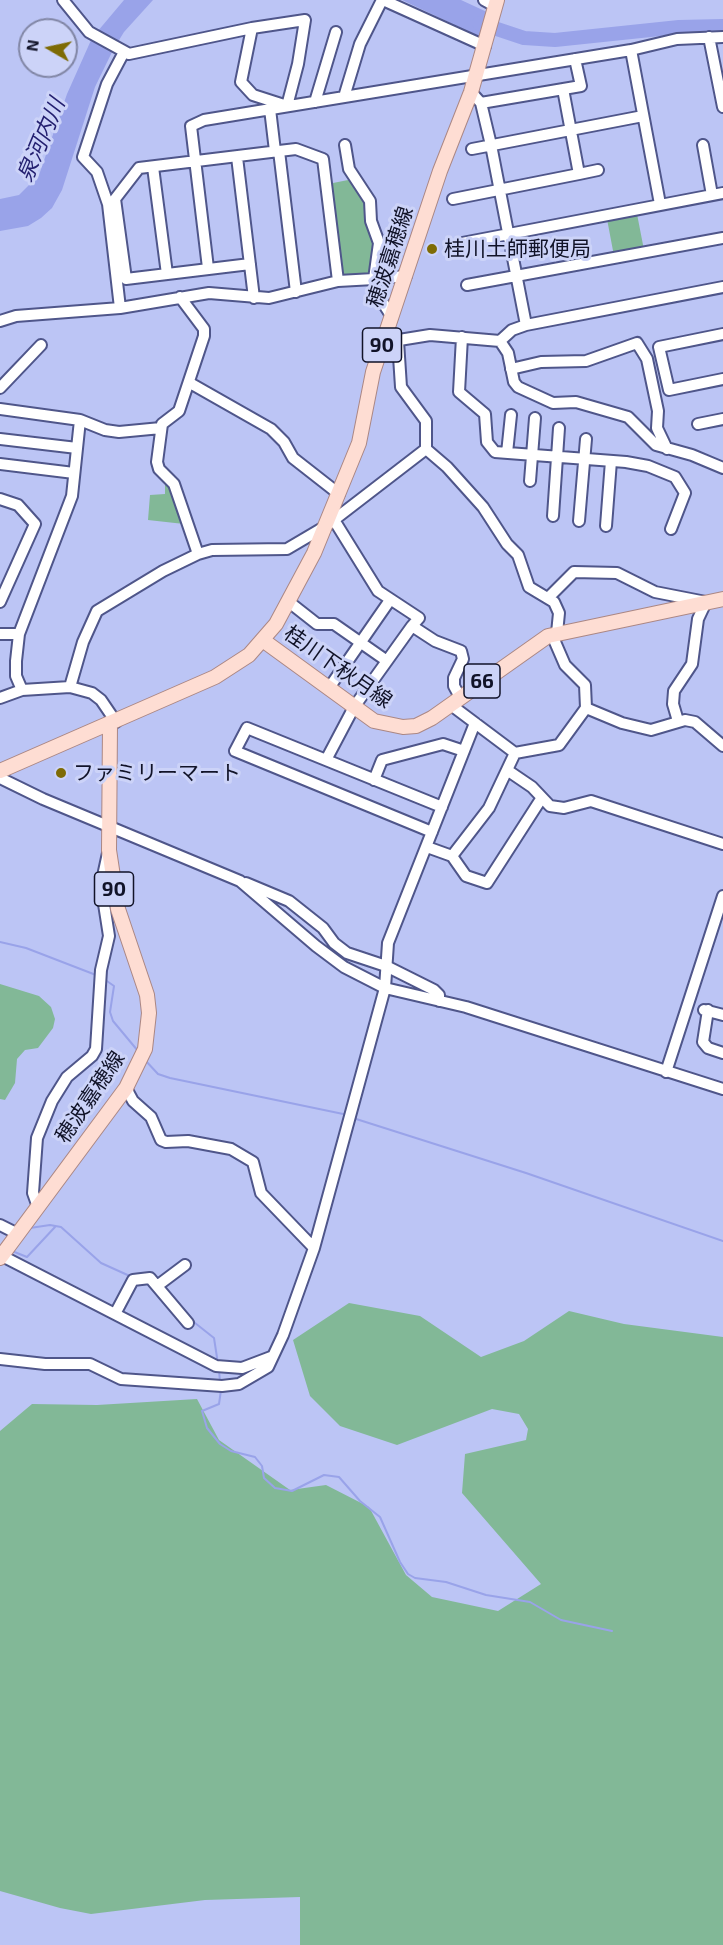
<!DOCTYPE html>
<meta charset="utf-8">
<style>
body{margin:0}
#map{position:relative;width:723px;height:1945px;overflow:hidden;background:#bcc5f5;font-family:"Exo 2",sans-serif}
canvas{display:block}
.north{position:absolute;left:18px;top:18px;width:60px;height:60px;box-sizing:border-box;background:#ccd3f8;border:2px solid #8186a5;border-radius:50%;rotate:279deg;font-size:16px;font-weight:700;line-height:24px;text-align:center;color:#111328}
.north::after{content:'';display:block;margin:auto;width:21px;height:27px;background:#7e6b05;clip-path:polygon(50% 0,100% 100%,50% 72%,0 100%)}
</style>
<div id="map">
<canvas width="723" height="1945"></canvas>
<div class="north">N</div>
</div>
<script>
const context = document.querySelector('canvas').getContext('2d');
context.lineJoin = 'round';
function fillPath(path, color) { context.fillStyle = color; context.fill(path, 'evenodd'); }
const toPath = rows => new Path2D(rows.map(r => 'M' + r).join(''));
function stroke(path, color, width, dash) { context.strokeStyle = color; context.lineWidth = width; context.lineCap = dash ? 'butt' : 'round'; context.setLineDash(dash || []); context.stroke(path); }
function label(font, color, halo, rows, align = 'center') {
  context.font = font + ' "Exo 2","Noto Sans JP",sans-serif'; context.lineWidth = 6; context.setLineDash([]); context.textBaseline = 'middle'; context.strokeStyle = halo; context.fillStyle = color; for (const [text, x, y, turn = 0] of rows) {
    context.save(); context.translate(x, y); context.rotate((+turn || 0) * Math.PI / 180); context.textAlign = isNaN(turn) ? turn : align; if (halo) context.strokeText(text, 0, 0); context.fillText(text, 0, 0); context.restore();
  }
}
const green = toPath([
 [348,180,359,186,367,199,365,211,375,242,371,274,340,275,328,184],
 [637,214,644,250,614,256,607,219],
 [165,478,169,482,184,524,148,520,150,495,165,494],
 [0,984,39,996,51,1007,55,1019,53,1028,38,1048,25,1050,17,1059,15,1083,5,1100,0,1099],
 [349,1303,420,1316,481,1357,524,1341,569,1311,624,1324,723,1337,723,1945,300,1945,300,1897,205,1900,91,1914,60,1908,0,1891,0,1431,32,1404,97,1405,197,1399,219,1440,290,1490,326,1485,369,1507,406,1575,432,1597,498,1611,541,1584,462,1493,465,1454,526,1440,528,1429,519,1414,492,1409,397,1445,340,1426,310,1396,293,1340]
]);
const water = toPath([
 [124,0,153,0,124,32,113,50,95,87,62,190,52,208,41,218,28,226,0,231,0,199,19,195,39,175,67,94,92,38],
 [402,0,461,0,487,12,480,37]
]);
const stream = toPath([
 [0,942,26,948,96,975],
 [104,979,114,986,110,1012,113,1021,138,1051],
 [145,1060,158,1074,170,1078,348,1115],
 [353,1118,526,1173,723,1241],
 [30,1228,50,1225,61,1227,101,1263,132,1277],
 [12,1251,27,1257,55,1227],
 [190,1319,214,1338,218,1364],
 [219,1370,220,1382],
 [221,1390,219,1404,202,1411,207,1428,220,1444,231,1451,255,1457,262,1466,264,1478,275,1488,292,1491,324,1475,339,1477,360,1501,380,1517,400,1562,408,1574,415,1578,446,1582,486,1595,530,1602,561,1620,612,1631]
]);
const river = toPath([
 [479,23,524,38,555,40,679,27,723,26]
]);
const minor = toPath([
 [63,0,89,32,129,54,252,28,241,82,253,95,284,105],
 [383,0,485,46],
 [484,0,495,6],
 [252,28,305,20,298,64,287,106],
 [709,37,723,107],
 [631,50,660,204],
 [471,92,481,103,491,145,526,325],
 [344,97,360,44,382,0],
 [315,102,336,32],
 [481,103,581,86,575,59],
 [270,109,275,151],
 [345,145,349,169,370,201,371,221,379,243,374,279,406,276],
 [703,145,712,195],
 [472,149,643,116],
 [279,151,296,149,323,159,338,281],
 [237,157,254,298],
 [153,167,167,274],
 [579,174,598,170],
 [453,199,579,174,563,89],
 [462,243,723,193],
 [250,264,126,279,115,199,139,168,279,151,296,292],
 [208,268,191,126,204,120,631,50,677,39,723,37],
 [467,285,723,238],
 [180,297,204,329,204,336,179,411,162,424,157,462,159,469,174,484,198,554],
 [120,308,108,204,97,172,83,157,107,84,124,52],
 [0,321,16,316,120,308,209,293,269,298,338,281,374,279,378,295,392,317],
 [723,334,659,347,669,390,723,379],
 [462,337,459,392,485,414,487,442,495,452,626,462,648,466,675,477,685,493,671,529],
 [393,341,430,335,500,341,508,353,514,382,518,387,553,403,576,402,628,417,656,445,692,455,723,468],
 [500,341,512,330,526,325,723,287],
 [511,369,541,362,586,361,637,343,647,359,658,411,657,428,667,449],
 [190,383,271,429,284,442,293,458,339,494],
 [0,388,41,345],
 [0,409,80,420,72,496,19,634,16,661,16,676,22,690],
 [80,420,105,430,119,432,161,428],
 [698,424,723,419],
 [0,439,77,448],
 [426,449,447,467,483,507,507,544,518,555,529,587,554,602,559,613,557,633],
 [507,453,511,415],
 [0,464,74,473],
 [530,481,535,418],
 [0,499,18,505,35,524,0,602],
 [553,516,559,428],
 [334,520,378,591,419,618,412,626,435,641,461,651,463,659,454,678,454,686,460,697],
 [579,521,586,439],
 [606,526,611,461],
 [548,598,574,572,617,573,655,592,706,602,698,619,692,664,674,691,673,704,678,721],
 [289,602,317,624,334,624,387,661],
 [0,634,19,634],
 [70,687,83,642,97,611,163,571,198,554,212,550,287,549,326,526,426,449,426,421,401,387,398,341],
 [329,688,390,600],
 [0,698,22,690,70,687,92,693,101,700,116,722],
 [451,705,515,753],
 [586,708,622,723,651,730,685,720,695,722,723,746],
 [326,760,354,707,412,626],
 [507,770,532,787,550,806,564,808,591,801,723,844],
 [0,778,43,799,240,881,316,946,344,967,385,988,466,1007,723,1089],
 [374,780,382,760,443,744,464,751],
 [432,832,235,751,247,728,442,807],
 [427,847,452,856,489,808,515,753,559,745,586,708,585,685,565,665,552,635],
 [452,856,466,876,487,883,541,799],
 [246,883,289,901,323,928,334,943,347,953,386,966,434,990,439,995,439,1001],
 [704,1010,723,1015],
 [708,1010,703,1042,708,1048,723,1053],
 [666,1072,723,896],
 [126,1088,133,1101,151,1117,161,1140,166,1142,188,1141,231,1149,253,1162,261,1193,314,1248],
 [38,1207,33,1193,37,1138,52,1101,67,1077,92,1056,96,1049,101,970,109,936,101,885,108,853],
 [0,1225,18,1234],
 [2,1256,216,1366,242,1368,271,1357],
 [157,1286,185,1265],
 [115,1314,133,1280,150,1278,188,1323],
 [0,1359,45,1364,90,1364,121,1379,222,1386,239,1384,268,1367,283,1335,314,1248,385,988,388,943,475,723]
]);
const major = toPath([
 [264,641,374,721,403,727,416,726,432,718,548,636,723,599],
 [0,771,215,677,249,655,276,624,314,553,359,443,373,372,440,171,471,92,497,0],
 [0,1258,126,1088,145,1049,149,1013,147,995,118,909,109,850,110,725]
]);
const markers = [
 [432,249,6,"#7e6b05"],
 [61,773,6,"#7e6b05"]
];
const shields = [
 [382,345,39],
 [482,681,36],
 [114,889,39]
];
const shieldNames = [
 ["90",382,345],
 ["66",482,681],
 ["90",114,889]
];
const poiNames = [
 ["桂川土師郵便局",444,249],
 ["ファミリーマート",73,773]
];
const streetNames = [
 ["穂波嘉穂線",390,257,-72],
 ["桂川下秋月線",338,667,35],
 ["穂波嘉穂線",90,1097,-56]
];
const waterNames = [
 ["泉河内川",41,140,-67]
];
fillPath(green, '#82b897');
fillPath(water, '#99a3e9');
stroke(stream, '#99a3e9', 2);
stroke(river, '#99a3e9', 14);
stroke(minor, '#4f568a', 14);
stroke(major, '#ab8784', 16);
stroke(minor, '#fff', 10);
stroke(major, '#feddd3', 14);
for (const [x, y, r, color] of markers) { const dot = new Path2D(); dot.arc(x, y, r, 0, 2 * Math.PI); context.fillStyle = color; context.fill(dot); stroke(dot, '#ccd3f8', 2); }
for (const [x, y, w] of shields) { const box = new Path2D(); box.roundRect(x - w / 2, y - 17, w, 34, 4.5); context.fillStyle = '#ccd3f8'; context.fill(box); stroke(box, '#111328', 1.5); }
label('bold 20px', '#111328', null, shieldNames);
label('21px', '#111328', '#ccd3f8', poiNames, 'left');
label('21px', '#111328', '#ccd3f8', streetNames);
label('italic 22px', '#242070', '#ccd3f8', waterNames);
</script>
